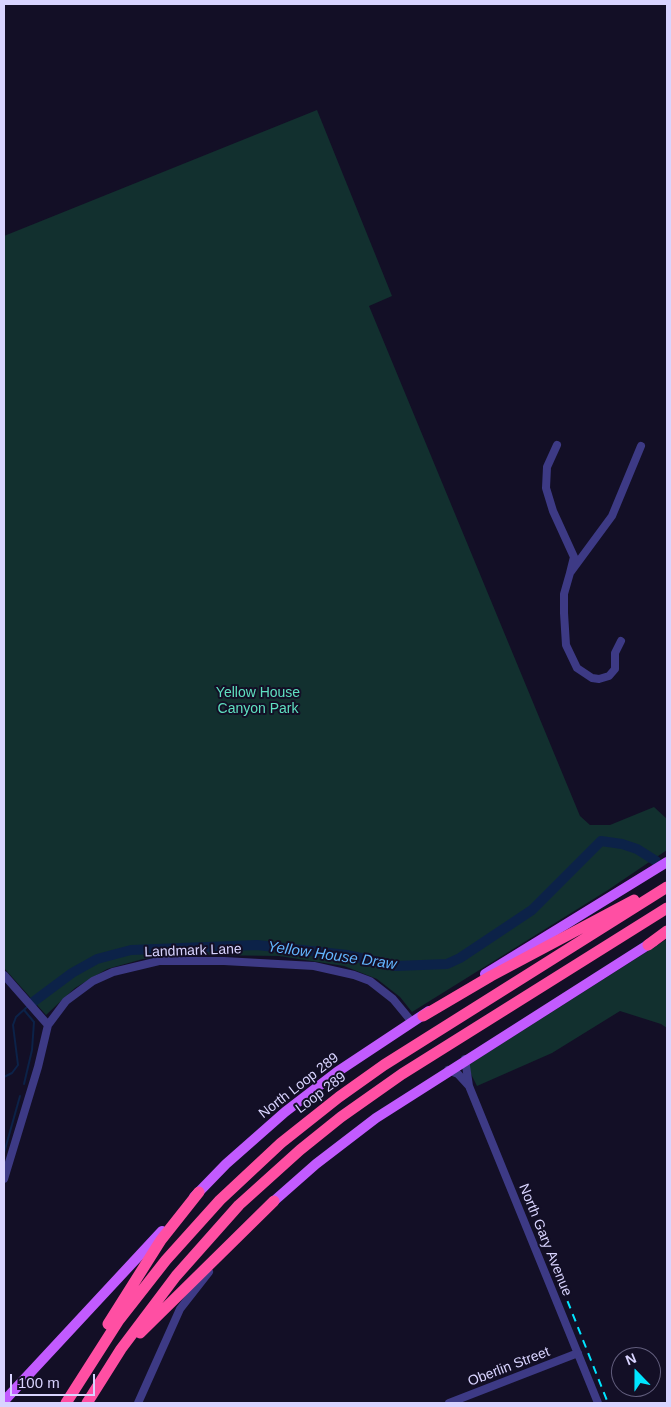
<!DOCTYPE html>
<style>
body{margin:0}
#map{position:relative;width:671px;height:1407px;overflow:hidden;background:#130f26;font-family:Helvetica,sans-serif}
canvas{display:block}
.frame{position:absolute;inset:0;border:5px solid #d9d4ff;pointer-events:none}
.north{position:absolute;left:611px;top:1347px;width:50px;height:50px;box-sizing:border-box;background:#130f26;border:1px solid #625e7d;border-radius:50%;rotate:338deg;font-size:14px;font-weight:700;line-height:20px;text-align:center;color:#d9d4ff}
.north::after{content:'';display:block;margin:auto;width:18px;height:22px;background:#00e5ff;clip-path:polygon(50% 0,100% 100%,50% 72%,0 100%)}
.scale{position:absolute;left:10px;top:1374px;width:85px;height:22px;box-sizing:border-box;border:2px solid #d9d4ff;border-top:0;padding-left:6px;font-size:15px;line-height:18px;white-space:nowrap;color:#d9d4ff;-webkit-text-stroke:4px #130f26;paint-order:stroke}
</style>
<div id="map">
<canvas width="671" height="1407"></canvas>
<div class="frame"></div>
<div class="north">N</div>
<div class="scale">100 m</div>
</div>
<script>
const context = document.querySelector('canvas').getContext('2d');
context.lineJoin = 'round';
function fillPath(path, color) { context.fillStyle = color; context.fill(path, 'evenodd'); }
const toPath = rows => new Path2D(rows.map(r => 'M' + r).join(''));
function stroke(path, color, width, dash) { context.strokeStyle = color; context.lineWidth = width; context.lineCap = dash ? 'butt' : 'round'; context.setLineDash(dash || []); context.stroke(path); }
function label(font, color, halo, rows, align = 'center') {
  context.font = font + ' Helvetica,sans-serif'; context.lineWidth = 4; context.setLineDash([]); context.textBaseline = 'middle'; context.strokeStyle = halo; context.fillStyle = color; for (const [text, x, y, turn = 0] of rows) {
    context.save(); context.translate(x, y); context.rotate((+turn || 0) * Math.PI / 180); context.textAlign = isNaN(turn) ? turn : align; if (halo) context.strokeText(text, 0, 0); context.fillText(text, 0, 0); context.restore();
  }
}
const green = toPath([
 [317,110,392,296,369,306,580,816,590,825,610,825,654,807,667,819,667,850,608,890,412,1012,400,997,377,979,344,966,279,956,205,955,143,959,107,969,75,988,46,1015,4,968,4,236],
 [667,939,667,1028,661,1024,620,1011,552,1053,477,1086,469,1070,470,1064]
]);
const stream = toPath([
 [4,1077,12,1073,18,1065,13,1025,16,1017,27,1007],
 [24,1084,32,1050,34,1022,24,1010],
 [4,1153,20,1096]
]);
const river = toPath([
 [33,1002,72,973,97,959,131,950,257,945,347,955,396,966,447,964,460,958,532,910,601,841,622,844,637,849,656,861]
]);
const minor = toPath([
 [557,445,547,467,546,488,553,511,574,557,570,573,612,516,641,446],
 [570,573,564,594,564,613,566,645,577,668,592,678,599,679,609,676,615,669,615,653,621,641],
 [4,975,48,1025],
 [465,1059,469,1086,598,1403],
 [448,1070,458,1074,469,1086],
 [4,1179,38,1067,48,1025,66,1001,93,981,113,972,159,961,224,961,314,966,354,975,370,981,393,999,412,1022],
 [138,1403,180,1309,209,1272],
 [449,1403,578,1353]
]);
const major = toPath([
 [485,974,667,862],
 [194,1197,226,1164,285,1112,337,1072,429,1011],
 [274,1201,316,1164,376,1118,654,941],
 [4,1401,162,1231]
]);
const highway = toPath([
 [648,945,667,931],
 [423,1016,491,976,634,900],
 [108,1324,161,1240,199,1192],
 [140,1333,274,1201],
 [66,1403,119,1320,166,1260,220,1200,281,1143,339,1097,384,1065,667,887],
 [87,1403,121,1349,176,1276,239,1205,300,1150,341,1117,402,1074,667,908]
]);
const rail = toPath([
 [552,1262,608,1403]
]);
const parkNames = [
 ["Yellow House",258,693],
 ["Canyon Park",258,709]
];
const streetNames = [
 ["Landmark Lane",193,951,-2],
 ["North Loop 289",299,1086,-38],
 ["Loop 289",321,1093,-37],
 ["North Gary Avenue",545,1240,68],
 ["Oberlin Street",509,1367,-21]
];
const waterNames = [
 ["Yellow House Draw",332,956,8]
];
fillPath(green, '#12302f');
stroke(stream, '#0c2248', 2);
stroke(river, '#0c2248', 10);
stroke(minor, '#3d3a85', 8);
stroke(major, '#c25bff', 10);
stroke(highway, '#ff4fa3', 11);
stroke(rail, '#00e5ff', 2, [8, 6]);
label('14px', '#5fe0c0', '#130f26', parkNames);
label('14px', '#d9d4ff', '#130f26', streetNames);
label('italic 15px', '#62b6ff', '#130f26', waterNames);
</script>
